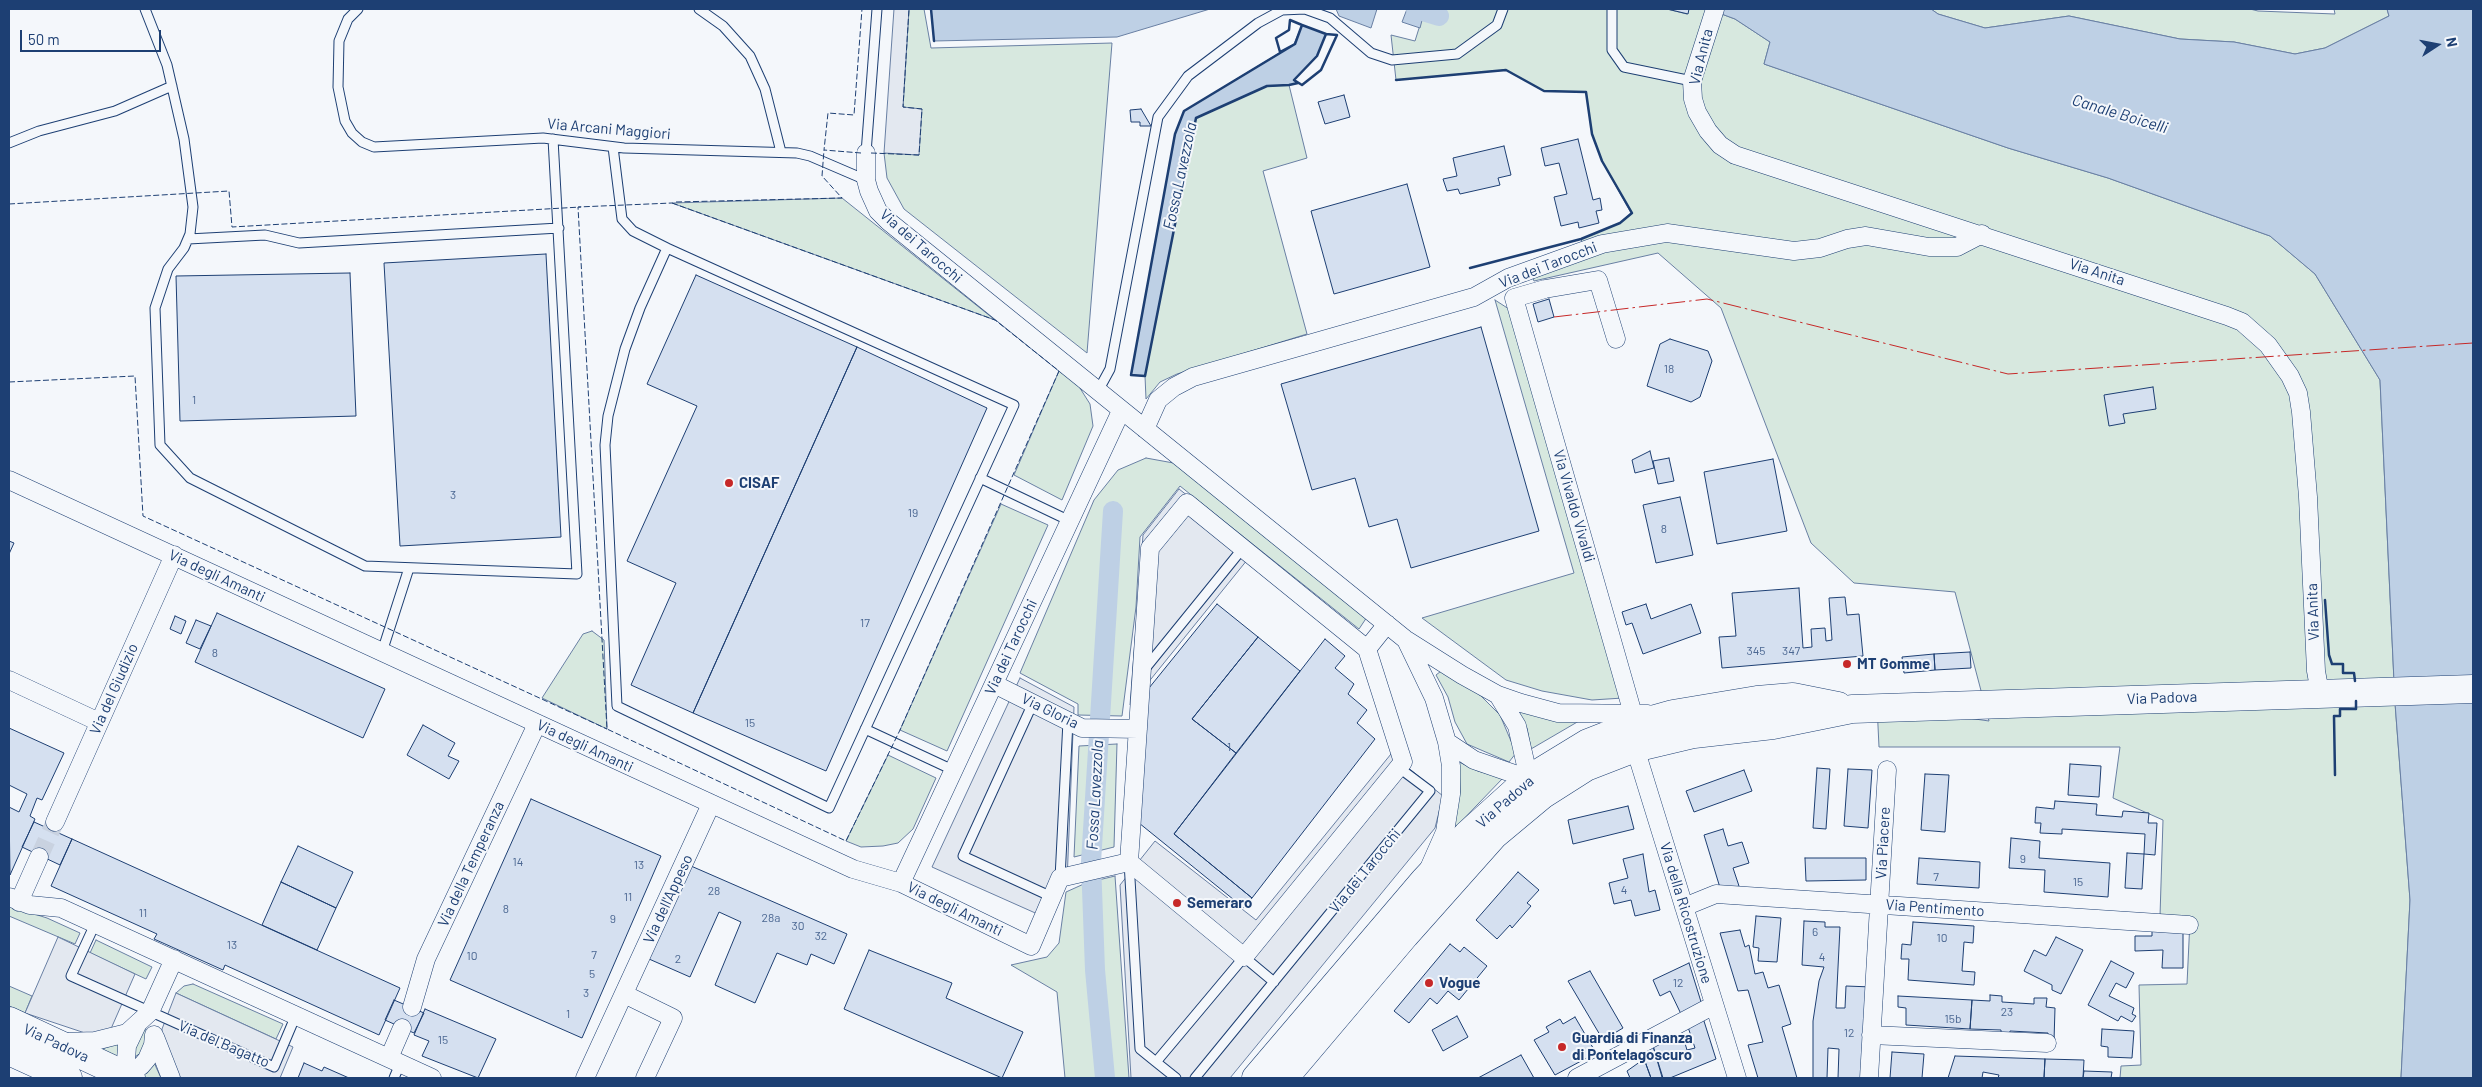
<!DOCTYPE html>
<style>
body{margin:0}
#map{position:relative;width:2482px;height:1087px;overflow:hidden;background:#f4f7fb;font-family:Barlow,sans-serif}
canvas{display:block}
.frame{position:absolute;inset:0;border:10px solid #1d3f73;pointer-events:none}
.north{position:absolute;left:2412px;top:20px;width:50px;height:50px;-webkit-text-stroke:4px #f4f7fb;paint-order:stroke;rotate:79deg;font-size:14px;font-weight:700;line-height:20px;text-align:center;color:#1d3f73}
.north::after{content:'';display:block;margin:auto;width:18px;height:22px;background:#1d3f73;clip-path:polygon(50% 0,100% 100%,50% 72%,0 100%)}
.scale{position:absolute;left:20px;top:30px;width:141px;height:22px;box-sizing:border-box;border:2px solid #1d3f73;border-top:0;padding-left:6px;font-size:15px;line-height:18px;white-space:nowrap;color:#1d3f73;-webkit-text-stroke:4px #f4f7fb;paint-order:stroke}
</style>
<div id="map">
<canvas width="2482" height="1087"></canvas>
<div class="frame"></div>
<div class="north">N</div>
<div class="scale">50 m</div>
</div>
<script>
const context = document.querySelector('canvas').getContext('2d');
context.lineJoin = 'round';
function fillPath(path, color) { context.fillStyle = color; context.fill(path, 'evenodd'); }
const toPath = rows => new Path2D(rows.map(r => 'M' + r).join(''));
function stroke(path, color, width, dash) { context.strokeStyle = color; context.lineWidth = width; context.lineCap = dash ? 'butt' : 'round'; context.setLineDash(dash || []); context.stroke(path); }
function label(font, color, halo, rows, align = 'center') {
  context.font = font + ' Barlow,sans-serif'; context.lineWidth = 4; context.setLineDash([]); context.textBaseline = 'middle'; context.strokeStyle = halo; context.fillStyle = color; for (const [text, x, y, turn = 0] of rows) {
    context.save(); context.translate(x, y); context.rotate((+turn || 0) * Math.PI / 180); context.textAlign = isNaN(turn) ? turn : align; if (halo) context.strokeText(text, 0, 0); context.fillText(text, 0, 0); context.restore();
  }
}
const green = toPath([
 [909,9,924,9,931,48,1112,43,1087,353,904,209,887,178,884,153,919,155,903,107,909,9],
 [1425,9,1667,9,1687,14,1689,9,1708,9,1735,19,1770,42,1764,64,2008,148,2108,178,2270,236,2315,274,2380,380,2395,703,2410,900,2401,1078,2120,1078,2121,1066,2141,1065,2139,985,2187,984,2190,920,2160,916,2163,820,2113,798,2120,747,1879,747,1877,705,1989,721,1955,592,1854,583,1811,543,1721,308,1658,253,1534,281,1532,276,1587,256,1581,239,1620,223,1631,213,1602,161,1592,134,1586,92,1544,91,1506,70,1396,80,1391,35,1415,41,1425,9],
 [1931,9,2250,9,2258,11,2335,14,2334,9,2387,9,2389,16,2325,48,2295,54,2234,42,2180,39,2069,16,1985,28,1938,14,1931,9],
 [1289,85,1307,158,1263,171,1307,334,1177,374,1160,382,1146,399,1145,376,1196,118,1267,86,1289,85],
 [842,198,995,320,672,203,842,198],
 [1495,300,1512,311,1623,698,1592,700,1542,691,1506,680,1422,618,1574,573,1495,300],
 [1059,371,1078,385,1090,404,1093,426,1062,500,1014,475,1059,371],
 [1146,458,1179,464,1367,617,1359,629,1180,486,1140,537,1136,607,1122,716,1078,715,1078,704,1020,673,1094,500,1118,470,1146,458],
 [1001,504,1048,525,947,751,900,730,1001,504],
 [592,631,604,640,607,729,542,698,583,634,592,631],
 [1445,668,1481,696,1500,715,1516,753,1509,762,1467,744,1455,722,1448,697,1436,675,1445,668],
 [1515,709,1579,721,1531,749,1527,728,1515,709],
 [1117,744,1114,847,1074,857,1079,746,1117,744],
 [888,755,936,778,913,829,898,843,883,846,861,847,846,841,888,755],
 [1459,762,1478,771,1503,778,1453,830,1460,792,1459,762],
 [1115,876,1129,1078,1065,1078,1057,992,1011,965,1047,957,1059,943,1066,892,1086,883,1115,876],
 [9,906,47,918,80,933,75,944,9,916,9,906],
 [96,940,152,967,146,979,90,953,96,940],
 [193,984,283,1024,276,1039,176,993,184,986,193,984],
 [9,986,32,996,25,1013,9,1006,9,986],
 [145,1026,148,1037,144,1051,133,1058,135,1046,145,1026],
 [122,1042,116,1063,99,1050,122,1042],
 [153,1058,156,1067,161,1078,145,1078,139,1075,153,1058]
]);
const parking = toPath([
 [894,9,909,9,903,107,922,109,919,155,884,153,894,9],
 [1179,489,1256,549,1130,705,1143,535,1179,489],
 [1020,678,1074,707,1067,882,1051,920,932,867,1020,678],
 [1391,754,1443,796,1435,828,1230,1078,1131,1078,1120,885,1155,841,1256,920,1391,754],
 [58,937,135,974,110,1031,97,1034,85,1033,25,1013,58,937],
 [176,993,293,1047,280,1078,181,1078,169,1062,162,1044,162,1029,176,993]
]);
const water = toPath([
 [931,9,1210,9,1117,37,934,41,931,9],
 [1336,9,1377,9,1371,28,1339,16,1336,9],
 [1407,9,1425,9,1420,28,1402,22,1407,9],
 [1708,9,1931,9,1938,14,1985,28,2069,16,2180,39,2234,42,2295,54,2325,48,2389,16,2387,9,2473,9,2473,1078,2401,1078,2410,900,2395,703,2380,380,2315,274,2270,236,2108,178,2008,148,1764,64,1770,42,1735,19,1708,9],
 [1302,25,1326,34,1317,56,1294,80,1298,83,1289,85,1267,86,1196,118,1145,376,1131,375,1175,134,1184,111,1294,44,1302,25]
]);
const canal = toPath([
 [1416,9,1439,16],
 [1105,1078,1095,970,1091,862,1113,511]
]);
const building = toPath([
 [1667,9,1689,9,1688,14,1667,9],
 [1344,95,1350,117,1325,124,1318,102,1344,95],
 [1141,109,1151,126,1140,126,1140,122,1131,122,1130,110,1141,109],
 [1578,139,1593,200,1600,198,1602,210,1596,211,1599,223,1579,228,1578,222,1561,226,1554,197,1567,194,1559,163,1545,166,1541,148,1578,139],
 [1504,146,1511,175,1498,178,1500,185,1460,194,1458,189,1447,191,1443,179,1457,176,1453,158,1504,146],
 [1407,184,1430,267,1334,294,1311,211,1407,184],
 [546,254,561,537,400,546,384,263,546,254],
 [350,273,356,416,180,421,176,276,350,273],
 [696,275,857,347,693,713,631,685,676,583,627,561,697,406,647,384,696,275],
 [1549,299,1554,317,1538,322,1533,304,1549,299],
 [1481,327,1539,531,1411,568,1397,519,1369,527,1355,478,1312,490,1281,384,1481,327],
 [1670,339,1708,351,1712,361,1700,397,1691,402,1647,386,1660,344,1670,339],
 [857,347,987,408,826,771,693,713,857,347],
 [2153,387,2156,409,2123,414,2125,423,2109,426,2104,395,2153,387],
 [1650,451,1654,468,1635,473,1632,460,1650,451],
 [1669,458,1674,481,1658,484,1653,461,1669,458],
 [1773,459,1787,531,1717,544,1704,472,1773,459],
 [1680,497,1693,555,1656,563,1643,505,1680,497],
 [9,541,14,543,9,554,9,541],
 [1799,588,1803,648,1812,647,1811,629,1825,628,1826,641,1832,640,1829,598,1845,597,1847,615,1859,614,1863,656,1722,668,1719,637,1736,636,1732,593,1799,588],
 [1217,604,1258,637,1192,719,1236,753,1174,834,1252,898,1244,908,1139,823,1149,688,1217,604],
 [1646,604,1651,619,1691,604,1701,633,1643,654,1632,623,1626,625,1622,612,1646,604],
 [217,613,385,689,363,738,195,662,217,613],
 [175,616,186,621,181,634,170,629,175,616],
 [196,620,211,626,200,649,186,643,196,620],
 [1258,637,1300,671,1236,753,1192,719,1258,637],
 [1325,639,1345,656,1335,668,1354,684,1348,694,1367,710,1357,723,1375,739,1252,898,1174,834,1325,639],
 [1970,652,1971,668,1935,670,1934,654,1970,652],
 [1934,654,1935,670,1904,673,1902,657,1934,654],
 [423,725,455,743,448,756,459,761,449,779,407,755,423,725],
 [9,728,64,753,42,800,37,798,30,816,35,819,10,875,9,807,19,812,27,794,9,785,9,728],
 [2070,764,2101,766,2099,797,2068,795,2070,764],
 [1817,768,1830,769,1826,829,1813,828,1817,768],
 [1848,769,1872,770,1868,828,1844,826,1848,769],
 [1744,770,1752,791,1694,812,1686,791,1744,770],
 [1925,774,1949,775,1945,832,1921,830,1925,774],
 [531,799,661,856,582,1038,450,980,531,799],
 [2055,801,2097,804,2096,815,2122,817,2123,811,2149,813,2148,823,2157,823,2155,855,2144,854,2145,834,2062,829,2062,834,2040,833,2041,823,2035,823,2036,807,2054,809,2055,801],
 [1628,806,1634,829,1573,844,1568,820,1628,806],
 [34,822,72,839,60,865,22,847,34,822],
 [1723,829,1728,846,1742,842,1749,863,1733,868,1739,886,1721,891,1704,835,1723,829],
 [2011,838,2040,841,2039,858,2110,863,2108,897,2044,892,2045,870,2009,868,2011,838],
 [72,839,400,988,379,1035,225,965,223,970,154,939,157,934,51,886,72,839],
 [298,846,353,872,336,908,281,882,298,846],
 [2127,853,2144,854,2142,889,2125,888,2127,853],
 [1643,854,1649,892,1655,890,1660,910,1635,916,1631,900,1614,904,1609,883,1628,878,1623,859,1643,854],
 [1805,858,1866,858,1866,880,1806,881,1805,858],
 [1919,858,1980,862,1979,888,1917,884,1919,858],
 [691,866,847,934,834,964,811,954,807,965,777,953,755,1003,715,985,741,922,719,912,690,977,649,959,691,866],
 [1518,872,1539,890,1527,903,1531,906,1512,928,1510,925,1497,939,1476,920,1518,872],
 [281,882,336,908,317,950,262,925,281,882],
 [1756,916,1781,918,1777,962,1758,961,1759,948,1753,947,1756,916],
 [1804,921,1825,922,1825,927,1840,927,1836,1008,1845,1008,1846,986,1872,987,1867,1078,1838,1078,1839,1049,1828,1048,1827,1078,1813,1078,1813,1021,1819,981,1824,967,1802,965,1804,921],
 [1913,922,1974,926,1973,943,1964,942,1962,971,1975,972,1974,985,1908,980,1909,959,1901,959,1902,944,1911,945,1913,922],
 [2152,929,2183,932,2183,968,2162,968,2163,950,2135,951,2135,936,2152,936,2152,929],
 [1740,930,1745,947,1749,945,1755,974,1763,972,1768,988,1779,985,1791,1024,1782,1027,1797,1078,1758,1078,1748,1045,1763,1042,1748,990,1738,991,1720,933,1740,930],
 [2056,937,2083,950,2061,994,2052,990,2052,985,2024,971,2034,950,2046,956,2056,937],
 [1450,944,1460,952,1464,947,1487,966,1459,1000,1448,991,1437,1004,1430,998,1409,1023,1394,1011,1450,944],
 [869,950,952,983,946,998,1023,1032,1002,1078,844,1009,869,950],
 [2111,961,2134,973,2126,988,2116,983,2109,996,2134,1008,2132,1014,2136,1016,2132,1022,2121,1016,2118,1021,2088,1005,2111,961],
 [1689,963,1702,1005,1681,1014,1670,991,1660,996,1653,980,1689,963],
 [1590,971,1623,1028,1603,1040,1568,981,1590,971],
 [1990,995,2002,996,2002,1002,2034,1004,2034,998,2047,998,2046,1007,2055,1008,2054,1041,2048,1041,2048,1033,2010,1031,2009,1041,2001,1040,2001,1030,1970,1029,1972,1000,1990,1001,1990,995],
 [1898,996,1972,1000,1970,1029,1906,1025,1906,1008,1898,1007,1898,996],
 [394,1000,424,1013,414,1033,385,1020,394,1000],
 [425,1009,496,1039,478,1078,422,1056,429,1041,414,1035,425,1009],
 [1457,1016,1468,1037,1443,1051,1432,1030,1457,1016],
 [1575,1017,1596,1053,1555,1075,1534,1040,1549,1032,1546,1027,1560,1019,1563,1024,1575,1017],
 [1703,1018,1716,1059,1670,1078,1663,1078,1653,1046,1681,1030,1687,1050,1695,1048,1688,1027,1703,1018],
 [2102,1029,2134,1031,2132,1058,2108,1057,2108,1047,2101,1046,2102,1029],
 [1653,1046,1662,1077,1660,1078,1651,1078,1642,1053,1653,1046],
 [1892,1052,1924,1054,1922,1078,1890,1078,1892,1052],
 [1521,1055,1534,1078,1478,1078,1521,1055],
 [1955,1056,2045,1059,2044,1078,1998,1078,1999,1075,1983,1072,1982,1078,1948,1078,1955,1056],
 [1644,1059,1651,1078,1630,1078,1627,1071,1644,1059],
 [2045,1059,2084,1060,2083,1078,2044,1078,2045,1059],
 [304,1063,322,1071,324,1067,349,1078,298,1078,304,1063],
 [2084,1071,2112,1072,2111,1078,2083,1078,2084,1071]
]);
const minorTunnel = toPath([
 [39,857,55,822]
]);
const service = toPath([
 [145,9,167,65,184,139,193,207,190,234,184,248,168,269,155,308,160,445,190,478,365,566,577,574,553,139],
 [358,9,348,19,339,41,338,87,345,121,352,133,362,142,374,147,543,138,624,148,797,153,810,156,866,180],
 [699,9,723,26,750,56,765,89,781,152],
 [1612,9,1612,50,1624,67,1692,81],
 [9,143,39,131,115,111,172,86],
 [613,147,622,219,633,231,667,248],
 [866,153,877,9],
 [188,239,265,235,299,243,559,228],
 [667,248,1014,405,829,808,617,706,605,445,608,416,625,349,640,308,667,248],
 [1098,391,1110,369,1158,117,1188,76,1258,23,1282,10,1305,9,1330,18,1371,53,1392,60,1457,54,1497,25,1503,9],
 [980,478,1070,521],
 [382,652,409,568],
 [1144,670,1243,548],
 [1033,703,963,856,1052,897],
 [865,729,953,770],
 [1129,862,1140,1049,1156,1062,1244,957,1274,982],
 [1060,878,1068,721],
 [95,924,71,976,274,1067,296,1015],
 [1156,1062,1176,1078],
 [394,1078,400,1064],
 [1195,1078,1430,791,1398,767]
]);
const minor = toPath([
 [1715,9,1692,81,1693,99,1697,112,1708,131,1720,145,1735,155,2227,316,2242,322,2268,345,2290,376,2298,393,2301,412,2308,497,2316,671,2320,693],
 [866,153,866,180,869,191,878,211,888,221,1405,639,1462,675,1498,695,1521,703,1558,713,1648,714],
 [1616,339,1598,280,1545,289,1514,298,1633,714],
 [1145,429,1158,400,1174,387,1193,377,1474,297,1508,278,1602,244,1667,233,1794,251,1820,248,1847,239,1866,236,1929,247,1957,247,1982,234],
 [9,480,853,869,901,883,1031,946,1060,878,1129,862],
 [1187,503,1367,649,1403,762,1244,957,1129,862,1150,548,1187,503],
 [1407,642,1434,698,1447,742,1451,766,1451,794,1445,832,1430,866],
 [1367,649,1387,624],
 [9,680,99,722],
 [994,684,1082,728,1138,729],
 [1447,742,1474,760,1529,779,1517,726,1498,695],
 [1635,748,1737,1078],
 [55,822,174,555],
 [901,883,1121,411],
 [9,897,30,905,61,908,432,1078],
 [19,902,39,857],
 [1684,907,1716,894,2189,925],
 [624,994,673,1018,645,1078],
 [412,1007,426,959,537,724],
 [137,1025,127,1046,125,1075,141,1066,147,1059,153,1045,154,1035],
 [1871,1035,2047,1043],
 [155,1037,171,1078],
 [63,1042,95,1041,127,1033,150,1012,174,959],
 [389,1058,402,1028],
 [585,1078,711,804],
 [1577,1078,1714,1005],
 [1869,1078,1887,770]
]);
const primary = toPath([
 [9,1021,131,1078],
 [9,1051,68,1078],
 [1256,1078,1424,881,1467,835,1529,779,1588,743,1634,725,1673,714,1757,700,1793,697,1838,706],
 [1284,1078,1405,935,1494,835,1542,795,1586,767,1635,748,1694,734,1773,725,1852,709,2473,689]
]);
const fence = toPath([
 [861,153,824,150,828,113,854,115,862,9],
 [871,153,919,155,922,109,903,107,909,9],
 [676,202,842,198,822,176,824,150],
 [672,203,995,320,1059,371,900,730,846,841,607,729,578,207,672,203],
 [9,204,229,191,232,227,581,207],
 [9,382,135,376,143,516,607,729]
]);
const wall = toPath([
 [931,9,934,41],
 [1290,20,1302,25,1295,44,1280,52,1276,38,1289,30,1290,20],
 [1302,25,1326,34,1317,56,1294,80,1298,83,1289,85,1267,86,1196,118,1145,376,1131,375,1175,134,1184,111,1295,44,1302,25],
 [1326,34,1337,35,1321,70,1302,85,1294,80,1317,56,1326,34],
 [1396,80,1506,70,1544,91,1586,92,1592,134,1602,161,1632,213,1620,223,1581,239,1470,268],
 [2325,600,2329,655,2332,664,2343,664,2343,673,2354,673,2355,681],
 [2335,775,2334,716,2340,716,2340,709,2356,709,2356,701]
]);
const power = toPath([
 [1554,317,1707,299,2008,374,2473,343]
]);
const markers = [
 [729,483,5,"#c62828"],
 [1847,664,5,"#c62828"],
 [1177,903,5,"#c62828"],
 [1429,983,5,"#c62828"],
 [1562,1047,5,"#c62828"]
];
const numberNames = [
 ["18",1669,369],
 ["1",194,400],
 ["3",453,495],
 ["19",913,513],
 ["8",1664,529],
 ["17",865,623],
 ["345",1756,651],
 ["347",1791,651],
 ["8",215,653],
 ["15",750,723],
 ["1",1229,747],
 ["9",2023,859],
 ["14",518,862],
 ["13",639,865],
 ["7",1936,877],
 ["15",2078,882],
 ["4",1624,890],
 ["28",714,891],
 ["11",628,897],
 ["8",506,909],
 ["11",143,913],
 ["28a",771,918],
 ["9",613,919],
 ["30",798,926],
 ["6",1815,932],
 ["32",821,936],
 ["10",1942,938],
 ["13",232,945],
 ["7",594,955],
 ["10",472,956],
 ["4",1822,957],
 ["2",678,959],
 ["5",592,974],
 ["12",1678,983],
 ["3",586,993],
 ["23",2007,1012],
 ["1",568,1014],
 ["15b",1953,1019],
 ["12",1849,1033],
 ["15",443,1040]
];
const streetNames = [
 ["Via Anita",1701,57,-76],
 ["Via Arcani Maggiori",609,129,5],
 ["Via dei Tarocchi",921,246,41],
 ["Via dei Tarocchi",1548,265,-21],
 ["Via Anita",2097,272,18],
 ["Via Vivaldo Vivaldi",1574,506,74],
 ["Via degli Amanti",217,576,25],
 ["Via Anita",2313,612,-92],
 ["Via dei Tarocchi",1011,647,-65],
 ["Via del Giudizio",114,689,-66],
 ["Via Padova",2162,698,-2],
 ["Via Gloria",1050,711,26],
 ["Via degli Amanti",585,746,25],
 ["Via Padova",1505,802,-41],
 ["Via Piacere",1883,843,-87],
 ["Via della Temperanza",471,864,-65],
 ["Via dei Tarocchi",1365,871,-51],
 ["Via dell'Appeso",668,899,-65],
 ["Via Pentimento",1935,908,4],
 ["Via degli Amanti",955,909,26],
 ["Via della Ricostruzione",1686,913,73],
 ["Via Padova",56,1043,25],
 ["Via del Bagatto",224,1044,23]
];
const poiNames = [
 ["CISAF",739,483],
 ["MT Gomme",1857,664],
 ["Semeraro",1187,903],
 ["Vogue",1439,983],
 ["Guardia di Finanza",1572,1038],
 ["di Pontelagoscuro",1572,1055]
];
const waterNames = [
 ["Canale Boicelli",2120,114,17],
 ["Fossa Lavezzola",1180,176,-78],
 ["Fossa Lavezzola",1095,795,-87]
];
fillPath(green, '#d7e8df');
stroke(green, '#687fa3', 1);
fillPath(parking, '#e3e8f0');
stroke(parking, '#687fa3', 1);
fillPath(water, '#bed0e5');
stroke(water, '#687fa3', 1);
stroke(canal, '#bed0e5', 20);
fillPath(building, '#d5e0f0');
stroke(building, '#1d3f73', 1);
stroke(minorTunnel, '#c9d2e0', 18, [18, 9]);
stroke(service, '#1d3f73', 11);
stroke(minor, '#1d3f73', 19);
stroke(primary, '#1d3f73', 29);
stroke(service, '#f4f7fb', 9);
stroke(minor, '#f4f7fb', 18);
stroke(primary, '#f4f7fb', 28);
stroke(fence, '#1d3f73', 1, [6, 2.5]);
stroke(wall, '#1d3f73', 2.5);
stroke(power, '#c62828', 1, [18, 4, 2.5, 4]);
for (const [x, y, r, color] of markers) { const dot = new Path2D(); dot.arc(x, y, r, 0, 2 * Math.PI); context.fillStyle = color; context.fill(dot); stroke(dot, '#f4f7fb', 2); }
label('12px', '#4b6792', null, numberNames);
label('15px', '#1d3f73', '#f4f7fb', streetNames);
label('bold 15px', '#1d3f73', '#f4f7fb', poiNames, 'left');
label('italic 16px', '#1d3f73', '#f4f7fb', waterNames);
</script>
